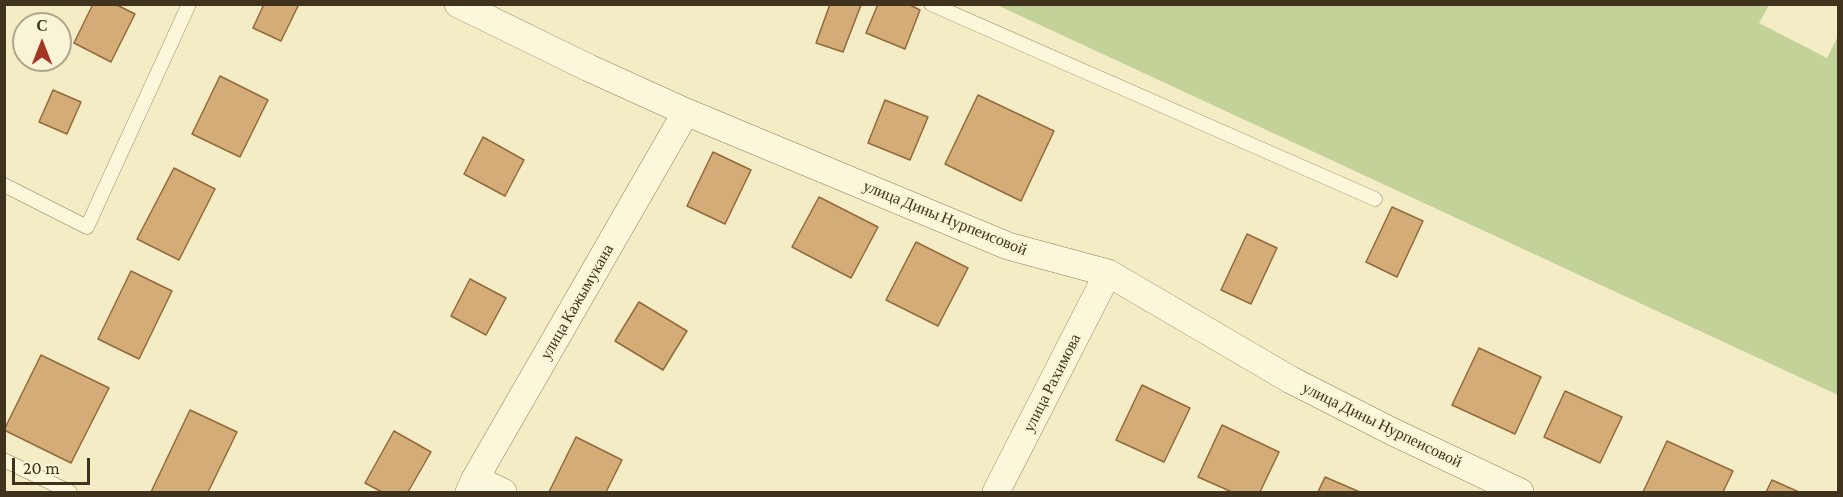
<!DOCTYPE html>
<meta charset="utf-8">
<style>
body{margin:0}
#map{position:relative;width:1843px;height:497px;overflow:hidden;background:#f3ecc5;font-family:"Crimson Pro",serif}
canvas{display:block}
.frame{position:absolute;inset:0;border:6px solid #3f331e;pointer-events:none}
.north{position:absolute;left:12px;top:12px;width:60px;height:60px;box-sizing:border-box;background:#f9f4d6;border:2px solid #afa78c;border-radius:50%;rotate:0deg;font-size:16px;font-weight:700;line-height:24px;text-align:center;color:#3f331e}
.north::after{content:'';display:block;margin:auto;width:21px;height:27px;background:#a53523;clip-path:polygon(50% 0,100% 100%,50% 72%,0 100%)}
.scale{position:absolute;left:12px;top:458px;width:78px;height:27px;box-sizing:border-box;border:3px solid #3f331e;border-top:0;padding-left:8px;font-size:18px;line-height:21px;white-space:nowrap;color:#3f331e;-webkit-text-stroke:4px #f9f4d6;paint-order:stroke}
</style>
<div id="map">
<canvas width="1843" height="497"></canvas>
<div class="frame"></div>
<div class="north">С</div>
<div class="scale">20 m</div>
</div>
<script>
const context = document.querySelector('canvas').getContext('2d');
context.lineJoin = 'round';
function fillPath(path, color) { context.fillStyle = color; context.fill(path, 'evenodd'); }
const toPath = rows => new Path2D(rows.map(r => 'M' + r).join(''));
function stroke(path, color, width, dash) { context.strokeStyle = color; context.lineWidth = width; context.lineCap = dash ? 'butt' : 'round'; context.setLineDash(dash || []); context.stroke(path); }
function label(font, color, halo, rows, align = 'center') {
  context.font = font + ' "Crimson Pro",serif'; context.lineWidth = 5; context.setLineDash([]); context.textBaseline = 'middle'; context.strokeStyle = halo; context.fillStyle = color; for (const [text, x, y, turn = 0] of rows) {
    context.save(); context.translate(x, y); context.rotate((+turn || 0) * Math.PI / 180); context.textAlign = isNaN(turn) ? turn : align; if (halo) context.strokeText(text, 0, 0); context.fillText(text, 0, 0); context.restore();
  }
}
const green = toPath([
 [1769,5,1759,23,1827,58,1838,36,1838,395,997,5]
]);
const building = toPath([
 [93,4,115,4,135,14,111,62,74,43,93,4],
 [264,4,299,4,281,41,253,28,264,4],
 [830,4,861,5,843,52,816,43,830,4],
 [878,4,908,4,920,10,905,49,866,33,878,4],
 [220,76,268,100,240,157,192,134,220,76],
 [53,90,81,102,67,134,39,122,53,90],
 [978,95,1054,131,1021,201,945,164,978,95],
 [885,100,928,117,910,160,868,143,885,100],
 [483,137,524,160,505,196,464,174,483,137],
 [713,152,751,170,725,224,687,206,713,152],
 [174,168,215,189,179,260,137,239,174,168],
 [819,197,878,227,851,278,792,247,819,197],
 [1392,207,1423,221,1397,277,1366,262,1392,207],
 [1247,234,1277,248,1251,304,1221,290,1247,234],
 [916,242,968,268,938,326,886,300,916,242],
 [131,271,172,291,139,359,98,339,131,271],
 [470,279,506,298,486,335,451,316,470,279],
 [639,302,687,331,663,370,615,341,639,302],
 [1479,348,1541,377,1515,434,1452,405,1479,348],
 [41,355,109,388,71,463,4,430,41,355],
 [1142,385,1190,408,1164,462,1116,440,1142,385],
 [1565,391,1622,417,1600,463,1544,437,1565,391],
 [190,410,237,432,208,492,151,492,190,410],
 [1222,425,1279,452,1260,492,1232,492,1198,477,1222,425],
 [394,431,431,452,408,492,382,492,365,483,394,431],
 [576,437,622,460,606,492,549,492,576,437],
 [1667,441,1733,471,1723,492,1643,492,1667,441],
 [1325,477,1360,492,1318,492,1325,477],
 [1772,480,1799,492,1766,492,1772,480]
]);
const service = toPath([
 [931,4,1375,199],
 [4,185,87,227,189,4],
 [4,460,70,492]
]);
const minor = toPath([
 [458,4,589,68,686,112,1008,246,1108,273,1291,380,1391,431,1520,492],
 [475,479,503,492],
 [469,492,475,479,686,112],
 [996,492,1108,273]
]);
const streetNames = [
 ["улица Дины Нурпеисовой",945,218,22],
 ["улица Кажымукана",577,302,-60],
 ["улица Рахимова",1052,383,-63],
 ["улица Дины Нурпеисовой",1382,425,26]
];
fillPath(green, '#c3d298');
fillPath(building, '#d4ac78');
stroke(building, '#926a3c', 1.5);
stroke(service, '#907e59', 15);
stroke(minor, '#907e59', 28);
stroke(service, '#fcf7da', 14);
stroke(minor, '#fcf7da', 27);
label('16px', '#3f331e', '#f9f4d6', streetNames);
</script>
